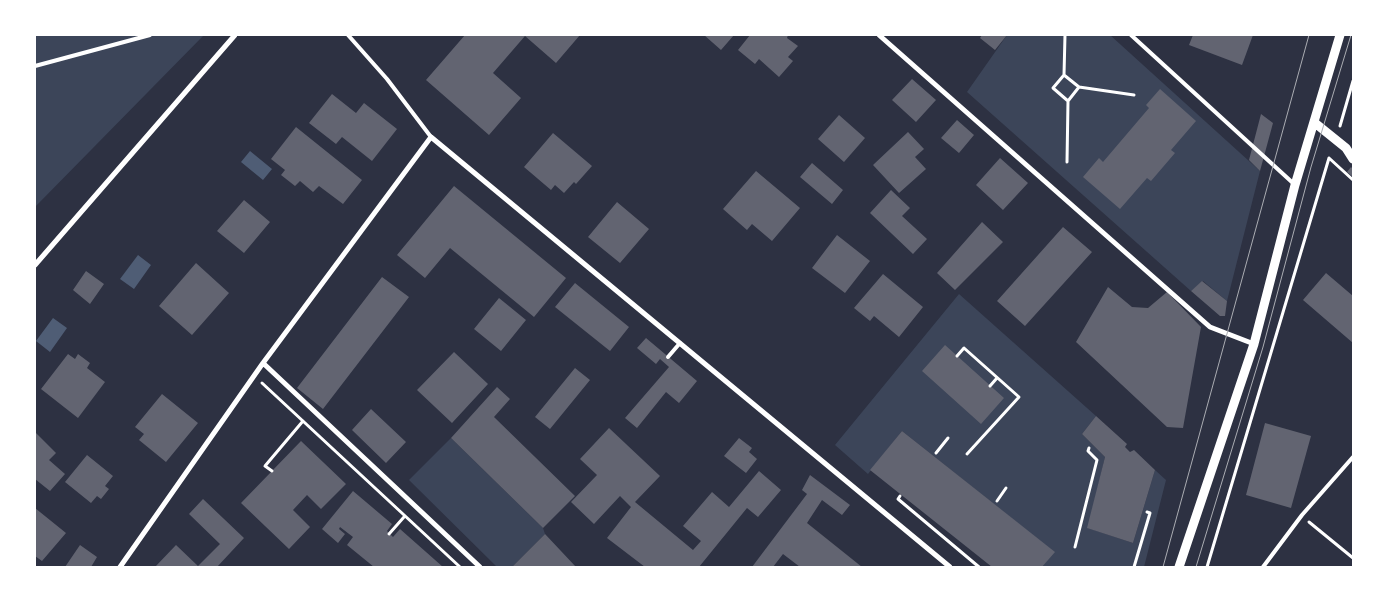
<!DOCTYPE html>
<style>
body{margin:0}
#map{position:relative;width:1388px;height:602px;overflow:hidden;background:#2d3142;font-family:"Alegreya Sans",sans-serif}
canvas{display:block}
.frame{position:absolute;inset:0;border:36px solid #fff;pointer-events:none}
</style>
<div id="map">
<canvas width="1388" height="602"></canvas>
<div class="frame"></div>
</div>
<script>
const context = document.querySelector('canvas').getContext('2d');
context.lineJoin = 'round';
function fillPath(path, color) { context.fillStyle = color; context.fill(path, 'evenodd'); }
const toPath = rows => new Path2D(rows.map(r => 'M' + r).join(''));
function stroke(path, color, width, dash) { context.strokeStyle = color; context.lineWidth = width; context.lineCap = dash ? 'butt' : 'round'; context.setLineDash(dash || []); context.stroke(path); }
const green = toPath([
 [35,35,204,35,35,207],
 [1007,35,1110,35,1260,171,1227,301,1203,281,1191,291,967,92],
 [959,294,1096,416,1082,434,1105,457,1088,528,1133,543,1155,470,1166,480,1144,567,1042,567,1054,552,902,431,868,474,835,445],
 [451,438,543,528,545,534,512,567,497,567,409,480]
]);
const water = toPath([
 [250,151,272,169,263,180,241,162],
 [138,255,151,265,134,289,120,279],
 [53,318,67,328,50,352,36,341]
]);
const building = toPath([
 [465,35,580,35,556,63,525,36,493,73,521,98,489,135,426,80],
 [704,35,734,35,721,50],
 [750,35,788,35,787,38,798,46,788,57,793,61,779,77,759,59,755,64,738,50],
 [982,35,1007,35,995,50,980,38],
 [1193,35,1253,35,1242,65,1189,45],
 [912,79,936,100,916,122,892,100],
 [1160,89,1196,121,1171,150,1175,153,1151,181,1147,178,1120,209,1083,177,1099,158,1103,162,1149,108,1146,105],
 [332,94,356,113,364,103,397,129,372,161,342,137,336,144,309,123],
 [1261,114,1273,123,1260,171,1249,160],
 [839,115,865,138,844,162,818,139],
 [957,120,974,135,959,153,941,138],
 [296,127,362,180,343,204,319,186,313,192,300,181,295,186,281,175,285,170,271,159],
 [908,132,924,149,915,157,926,169,899,193,873,165],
 [553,133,592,166,576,184,574,182,564,193,555,185,551,190,524,167],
 [1000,158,1028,183,1003,210,976,185],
 [812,163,843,190,832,204,800,177],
 [1351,167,1353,169,1353,177,1347,172],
 [756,171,800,208,772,241,752,224,747,230,723,209],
 [454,186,566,278,534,317,450,248,425,278,397,255],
 [891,190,910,208,902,216,927,239,913,254,870,213],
 [244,200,270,222,244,253,217,231],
 [617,202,649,229,620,263,588,237],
 [982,222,1003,242,955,290,937,273],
 [1063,227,1092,252,1025,326,997,301],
 [837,235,870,261,845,293,812,268],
 [196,263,229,293,192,335,159,306],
 [86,271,104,284,90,304,73,290],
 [1326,273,1353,296,1353,343,1303,300],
 [883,274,923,307,899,337,874,316,870,321,854,308],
 [382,277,409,297,323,409,297,388],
 [1202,281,1227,301,1225,316,1220,316,1191,291],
 [575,283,629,327,610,351,555,307],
 [1108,287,1132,307,1148,308,1167,292,1201,327,1183,428,1167,427,1076,342],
 [499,298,526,320,501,351,474,329],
 [646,338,697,381,679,403,666,392,637,428,625,418,669,367,660,359,656,364,637,348],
 [945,345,1004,398,981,424,922,371],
 [454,352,488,384,452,423,417,390],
 [68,354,75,359,78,354,90,363,87,368,105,382,78,418,41,389],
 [575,368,590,380,550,429,535,417],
 [497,387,510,399,494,417,575,496,543,528,451,438],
 [162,394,198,423,166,462,139,440,144,434,135,427],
 [371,409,406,442,386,463,352,430],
 [1096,416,1127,444,1125,447,1130,452,1134,450,1155,470,1133,543,1087,528,1105,457,1082,434],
 [1265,423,1311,436,1291,508,1246,495],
 [609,428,660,476,635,502,693,550,701,541,683,526,712,492,729,507,759,471,781,490,758,517,747,508,699,567,645,567,607,538,631,507,620,496,594,524,571,502,597,475,580,459],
 [902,431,1055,552,1042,567,992,567,870,470],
 [35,432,56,453,49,460,65,474,50,491,35,479],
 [739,438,752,448,749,452,757,459,746,473,724,456],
 [301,441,346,484,321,509,307,495,293,510,310,527,289,549,241,503],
 [87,455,113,476,105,486,109,489,101,499,97,496,91,503,65,482],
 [810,475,850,505,842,515,822,500,807,523,862,567,800,567,783,554,773,567,752,567,807,494,802,490],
 [353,491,392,524,387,531,393,537,400,529,443,567,374,567,347,545,353,537,340,527,339,529,345,534,338,543,322,529],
 [203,499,244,538,217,567,155,567,176,545,198,566,220,544,189,514],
 [35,508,66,533,42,561,35,556],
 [545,534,576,567,512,567],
 [80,545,97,557,91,567,65,567]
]);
const path = toPath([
 [1064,75,1065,35],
 [1079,87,1134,95],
 [1340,126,1353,81],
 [1067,162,1068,101,1079,87,1064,75,1053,88,1068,101],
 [957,356,964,348,1019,397,967,454],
 [262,383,460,567],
 [990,386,997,378],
 [936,453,948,438],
 [272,471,265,466,303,421],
 [900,496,898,499,979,567],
 [997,501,1006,488],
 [1309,522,1353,558],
 [389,534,404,517],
 [1075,547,1097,460,1088,451,1089,448],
 [1134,567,1150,513,1147,512],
 [1207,567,1329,158,1353,180]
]);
const service = toPath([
 [348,35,387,79,431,137],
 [1131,35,1294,184],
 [35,66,150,35],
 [668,357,680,343],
 [1263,567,1302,515,1353,457]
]);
const minor = toPath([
 [879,35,1210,327,1254,344],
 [35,265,235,35],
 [263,363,480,567],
 [120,567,263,363,431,137,950,567]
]);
const tertiary = toPath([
 [1315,123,1346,148,1353,159],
 [1179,567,1254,344,1295,185,1340,35]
]);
const tram = toPath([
 [1163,567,1309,35],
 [1196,567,1263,347,1311,167,1351,35]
]);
fillPath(green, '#3c4559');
fillPath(water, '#4f5d75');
fillPath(building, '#626471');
stroke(path, '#fff', 3);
stroke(service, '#fff', 4);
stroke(minor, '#fff', 5);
stroke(tertiary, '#fff', 9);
stroke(tram, '#abadb3', 1);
</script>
